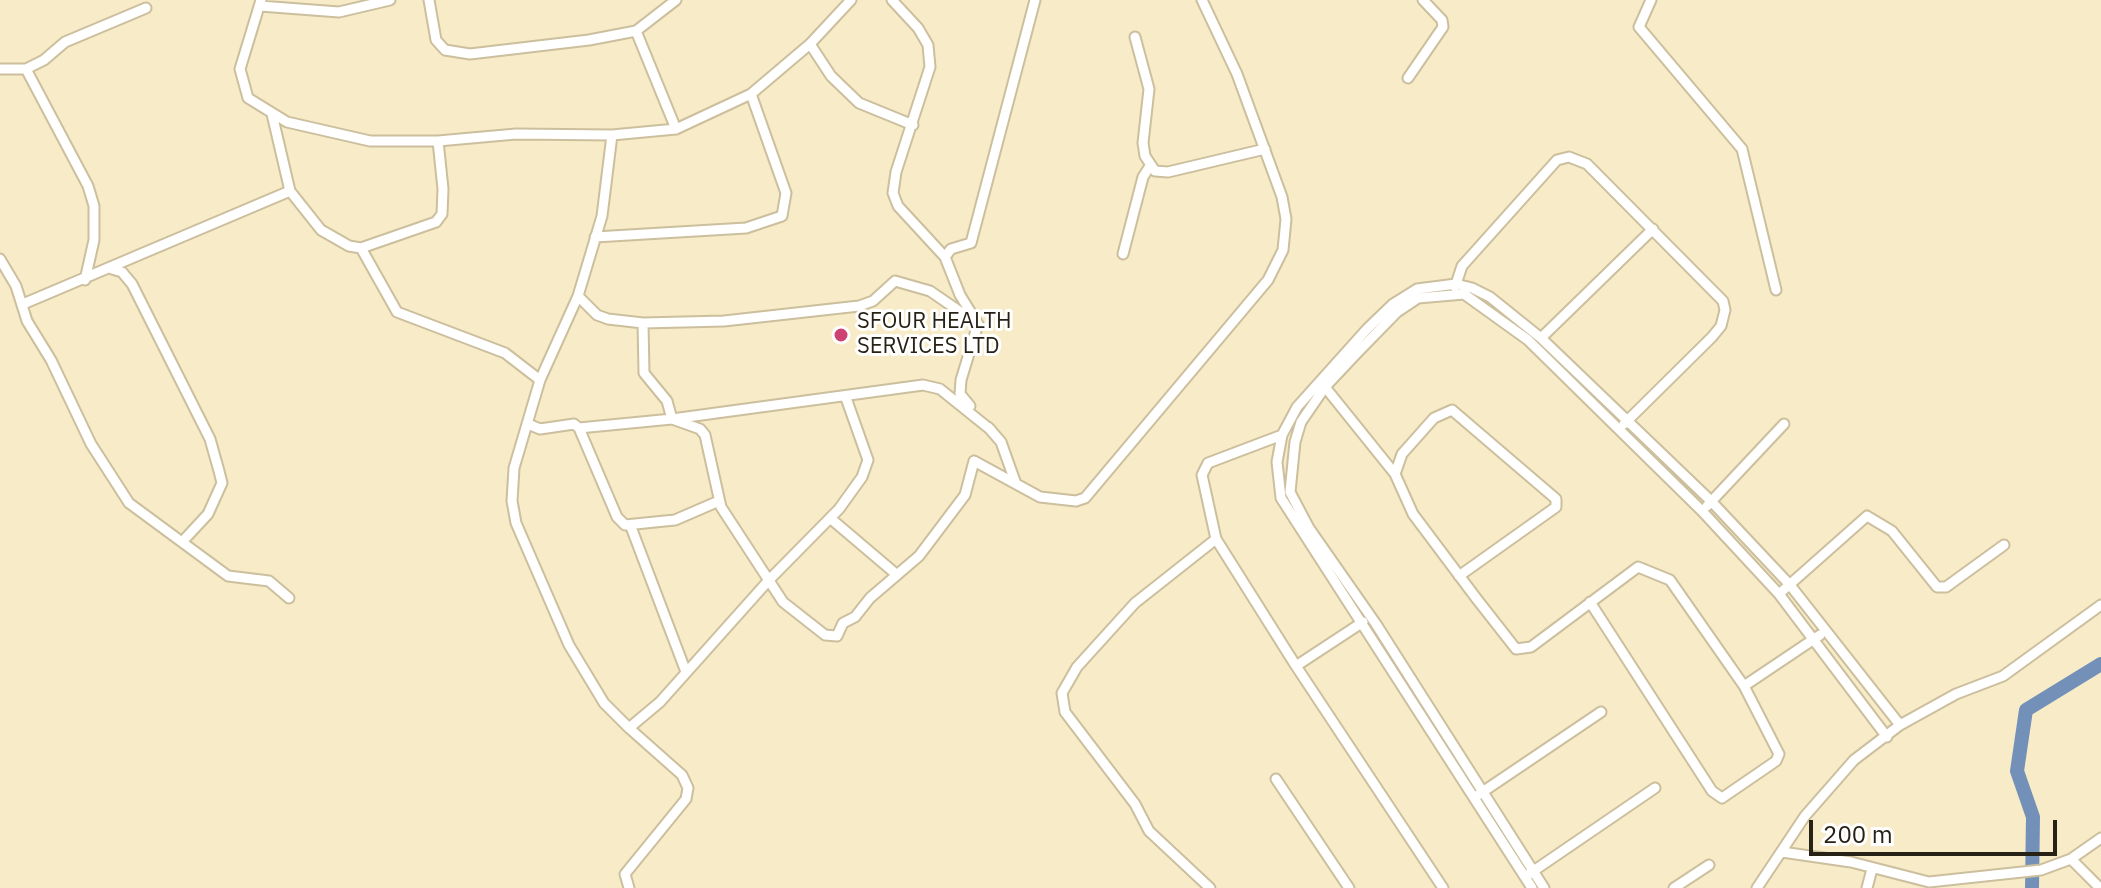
<!DOCTYPE html>
<style>
body{margin:0}
#map{position:relative;width:2101px;height:888px;overflow:hidden;background:#f8ebc8;font-family:"IBM Plex Sans",sans-serif}
canvas{display:block}
.scale{position:absolute;left:1809px;top:820px;width:248px;height:36px;box-sizing:border-box;border:4px solid #272215;border-top:0;padding-left:10px;font-size:24px;line-height:28px;white-space:nowrap;color:#272215;-webkit-text-stroke:6px #fff;paint-order:stroke}
</style>
<div id="map">
<canvas width="2101" height="888"></canvas>
<div class="scale">200 m</div>
</div>
<script>
const context = document.querySelector('canvas').getContext('2d');
context.lineJoin = 'round';
const toPath = rows => new Path2D(rows.map(r => 'M' + r).join(''));
function stroke(path, color, width, dash) { context.strokeStyle = color; context.lineWidth = width; context.lineCap = dash ? 'butt' : 'round'; context.setLineDash(dash || []); context.stroke(path); }
function label(font, color, halo, rows, align = 'center') {
  context.font = font + ' "IBM Plex Sans",sans-serif'; context.lineWidth = 6; context.setLineDash([]); context.textBaseline = 'middle'; context.strokeStyle = halo; context.fillStyle = color; for (const [text, x, y, turn = 0] of rows) {
    context.save(); context.translate(x, y); context.rotate((+turn || 0) * Math.PI / 180); context.textAlign = isNaN(turn) ? turn : align; if (halo) context.strokeText(text, 0, 0); context.fillText(text, 0, 0); context.restore();
  }
}
const river = toPath([
 [2032,888,2033,817,2017,771,2026,710,2101,664]
]);
const street = toPath([
 [261,0,240,69,248,98,287,122,370,141,438,141,516,134,612,135,676,129,751,94,810,44,851,0],
 [429,0,436,40,445,50,470,54,589,40,636,31,676,0],
 [892,0,918,28,928,45,930,67,896,172,893,193,898,206,945,257,951,249,971,243,1035,0],
 [1651,0,1639,27,1742,149,1776,290],
 [260,6,339,12,390,0],
 [636,31,676,129],
 [1135,37,1149,89,1143,143,1145,156,1155,171,1168,172,1265,149],
 [810,44,831,76,859,103,913,125],
 [0,69,26,69,44,60,65,42,146,8],
 [26,69,88,186,94,206,94,240,85,280],
 [1408,78,1443,27,1442,20,1423,0],
 [272,114,290,191,321,230,349,246,361,248,436,222,442,214,443,189,438,141],
 [612,135,602,216,578,296,540,380,514,468,512,501,516,523,569,645,604,703,629,728,660,702,769,580,839,509,862,477,868,460,846,398],
 [595,237,746,228,782,216,786,193,751,94],
 [361,248,397,312,505,353,540,380],
 [1123,254,1143,177,1150,166],
 [945,257,960,295,978,324,961,380,960,394,970,406],
 [0,259,16,286,27,321,51,360,91,444,129,503,228,576,269,581,289,598],
 [112,269,122,272,132,284,210,439,219,471,222,483,208,514,182,542],
 [1455,287,1462,266,1557,160,1569,157,1587,164,1723,301,1725,310,1721,326,1712,337,1624,424],
 [578,296,597,315,608,319,643,323,724,321,859,306,873,301,895,281,930,291,978,324],
 [23,304,290,191],
 [643,323,644,373,667,401,672,419,700,429,705,435,721,507,783,602,825,635,837,636,843,623,855,617,870,598,919,556,965,495,974,461,978,463],
 [1541,338,1653,229],
 [1321,382,1395,474],
 [528,424,540,429,574,424,579,428,617,517,625,525,675,520,719,501],
 [988,427,1001,442,1016,484],
 [579,428,672,419,923,385,940,389,991,430],
 [1282,435,1208,463,1202,475,1216,539,1296,666,1363,622],
 [974,461,1040,497,1076,501,1085,498,1268,280,1283,250,1286,219,1282,197,1237,74,1202,0],
 [1707,506,1784,424],
 [830,518,896,574],
 [631,527,686,672],
 [1459,576,1556,507,1556,499,1452,410,1434,418,1402,454,1395,474,1413,514,1476,598,1516,649,1531,647,1638,567,1670,580,1744,686,1820,635],
 [1779,594,1867,516,1892,531,1937,587,1946,587,2004,545],
 [1590,602,1712,791,1722,798,1776,761,1779,754,1744,686],
 [1296,666,1443,888],
 [629,728,682,775,688,788,686,799,625,874,629,888],
 [1276,779,1349,888],
 [1478,795,1601,712],
 [1782,852,1851,862,1929,882,2041,870,2071,859,2101,838],
 [2071,859,2100,888],
 [1529,874,1655,788],
 [1210,888,1149,831,1135,804,1065,712,1062,693,1077,667,1135,603,1216,539],
 [1532,888,1281,498,1277,462,1282,435,1297,407,1367,329,1393,304,1417,289,1456,284,1472,288,1490,297,1541,338,1711,501,1790,585,1900,725],
 [1544,888,1376,624,1309,528,1290,492,1295,442,1301,422,1325,387,1358,352,1397,312,1418,298,1464,294,1528,340,1702,511,1779,594,1887,737],
 [1674,888,1709,865],
 [1757,888,1805,816,1854,760,1900,725,1956,694,2003,676,2101,605],
 [1867,888,1872,869]
]);
const markers = [
 [841,335,8,"#cd4173"]
];
const poiNames = [
 ["SFOUR HEALTH",857,322],
 ["SERVICES LTD",857,347]
];
stroke(river, '#7391b8', 14);
stroke(street, '#ccbf9d', 13);
stroke(street, '#fff', 9);
for (const [x, y, r, color] of markers) { const dot = new Path2D(); dot.arc(x, y, r, 0, 2 * Math.PI); context.fillStyle = color; context.fill(dot); stroke(dot, '#fff', 3); }
label('22px', '#272215', '#fff', poiNames, 'left');
</script>
